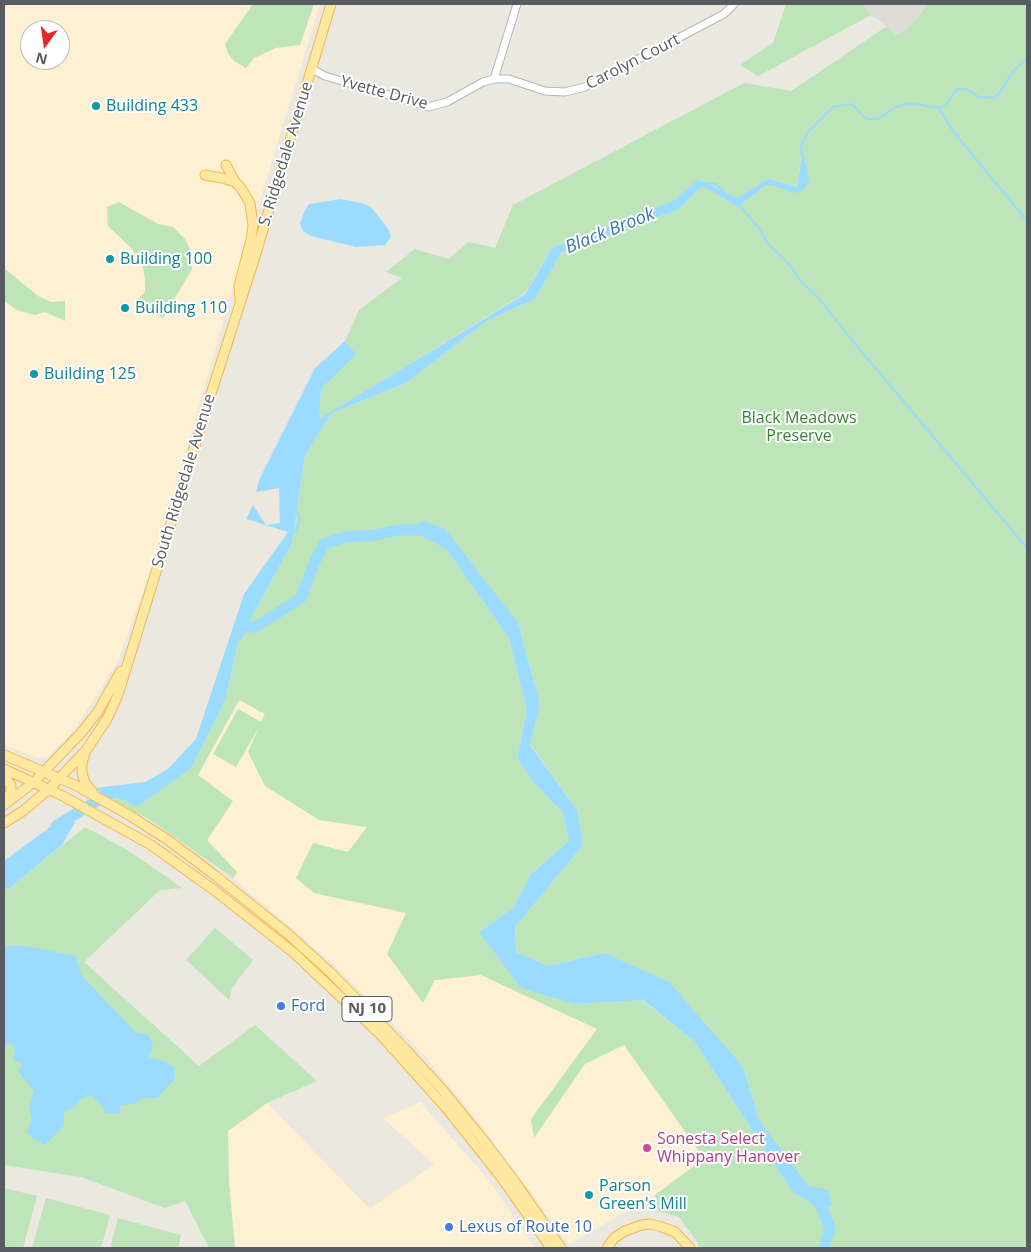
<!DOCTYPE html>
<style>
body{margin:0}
#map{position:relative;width:1031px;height:1252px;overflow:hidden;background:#ebe8df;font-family:"Open Sans",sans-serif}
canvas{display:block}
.frame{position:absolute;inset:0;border:5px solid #585c60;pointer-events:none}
.north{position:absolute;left:20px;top:20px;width:50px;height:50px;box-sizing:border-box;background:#fff;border:1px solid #bcbebf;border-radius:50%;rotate:194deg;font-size:14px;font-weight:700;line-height:20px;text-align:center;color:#585c60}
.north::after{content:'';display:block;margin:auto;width:18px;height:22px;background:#e92727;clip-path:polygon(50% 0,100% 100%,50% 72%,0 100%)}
</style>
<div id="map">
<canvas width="1031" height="1252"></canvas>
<div class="frame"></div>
<div class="north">N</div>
</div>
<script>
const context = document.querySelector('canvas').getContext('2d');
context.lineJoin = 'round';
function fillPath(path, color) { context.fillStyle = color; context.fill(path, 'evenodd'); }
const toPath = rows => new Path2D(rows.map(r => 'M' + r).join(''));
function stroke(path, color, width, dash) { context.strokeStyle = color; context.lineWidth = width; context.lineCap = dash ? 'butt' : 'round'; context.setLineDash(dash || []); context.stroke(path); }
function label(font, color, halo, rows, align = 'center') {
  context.font = font + ' "Open Sans",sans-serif'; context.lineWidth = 4; context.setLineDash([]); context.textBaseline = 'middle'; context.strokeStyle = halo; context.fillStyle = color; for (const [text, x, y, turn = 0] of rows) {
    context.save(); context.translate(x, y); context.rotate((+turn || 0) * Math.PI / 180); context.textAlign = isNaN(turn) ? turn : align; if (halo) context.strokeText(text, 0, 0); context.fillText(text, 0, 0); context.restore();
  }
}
const commercial = toPath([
 [4,4,320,4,231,295,156,555,118,661,75,729,48,757,38,758,4,745],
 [30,30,60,30,60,60,30,60],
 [240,700,265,714,248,752,319,820,368,827,314,893,407,913,423,1002,435,980,481,975,597,1029,531,1119,534,1137,585,1064,624,1045,698,1150,698,1163,655,1195,569,1244,482,1127,425,1056,333,964,233,878,237,872,207,840,198,775],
 [420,1102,487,1178,535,1248,235,1248,229,1183,228,1131,267,1103,370,1209,434,1164,383,1118]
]);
const industrial = toPath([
 [862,4,928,4,908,29,895,35,887,26,871,15]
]);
const green = toPath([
 [253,4,314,4,300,45,276,48,254,58,246,68,234,61,228,53,225,44],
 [786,4,862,4,871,15,758,76,740,65,773,43],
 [928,4,1027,4,1027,1248,699,1248,698,1243,679,1217,658,1211,655,1195,698,1163,698,1150,624,1045,585,1064,534,1138,531,1119,597,1029,481,975,435,980,423,1003,387,954,406,913,314,893,296,878,313,843,348,852,367,827,319,820,265,786,248,752,259,727,236,767,213,754,238,709,261,722,265,714,239,700,198,775,233,801,207,840,237,872,233,878,149,819,112,800,115,797,191,768,225,701,238,642,292,543,305,455,332,413,406,383,488,320,535,299,561,253,679,209,702,186,738,207,766,185,799,192,802,152,797,187,768,179,737,198,698,179,675,200,552,248,525,293,318,420,321,389,355,354,345,341,359,310,402,278,386,272,415,249,449,259,468,242,495,248,513,205,744,83,791,91,887,26,895,35,908,29],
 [446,549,518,623,540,704,530,744,577,810,583,845,515,927,516,952,548,966,604,953,743,1067,759,1120,808,1187,828,1190,831,1206,792,1191,695,1042,642,1000,575,1004,479,932,513,908,531,874,569,841,563,813,536,785,517,759,527,710,509,638],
 [119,202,158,224,173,227,185,239,191,252,192,269,163,318,136,301,145,292,145,280,143,268,132,249,108,226,107,207],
 [4,268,38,296,51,302,65,301,65,321,45,312,35,315,17,310,4,301],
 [85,827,129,851,182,888,160,890,84,962,199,1066,255,1025,317,1081,267,1103,228,1131,229,1183,235,1248,209,1248,185,1201,165,1208,81,1177,4,1165,4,890,10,888],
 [215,928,253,960,232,988,229,1000,186,960],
 [4,1188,37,1196,23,1248,4,1248],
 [46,1198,110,1215,101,1248,32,1248],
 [118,1218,181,1235,178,1248,110,1248]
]);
const water = toPath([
 [803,149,809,181,799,192,766,185,738,207,702,186,679,209,561,253,535,299,488,320,406,383,332,413,305,455,292,543,238,642,225,701,191,768,138,806,115,797,112,800,95,788,145,782,168,769,196,739,244,594,288,532,246,519,253,505,266,525,280,523,279,488,256,492,259,480,315,368,345,341,356,354,321,389,319,419,525,294,552,248,675,200,698,179,737,198,768,179,797,187],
 [341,199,362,203,371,207,389,230,391,237,385,245,356,247,311,236,303,231,300,224,305,210,309,204],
 [424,521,445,529,518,623,540,704,530,745,577,810,583,845,515,927,516,952,548,966,604,953,669,982,743,1067,759,1120,808,1186,828,1190,832,1206,818,1208,792,1191,695,1042,643,1000,575,1004,521,988,479,932,513,908,531,874,569,841,563,813,536,785,517,759,527,710,509,638,446,549,420,535,419,522],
 [65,816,75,822,62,845,10,888,4,890,4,861],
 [18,945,76,956,81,975,135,1032,148,1035,153,1044,149,1057,164,1061,174,1067,175,1079,157,1098,143,1098,133,1104,121,1105,119,1113,111,1114,105,1113,103,1107,91,1095,80,1099,75,1106,64,1113,64,1125,45,1145,34,1139,27,1132,32,1120,29,1108,34,1091,18,1071,23,1065,13,1060,15,1049,10,1044,4,1046,4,947]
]);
const stream = toPath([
 [938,107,953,131,1027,221],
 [802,157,801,147,807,133,833,107,850,104,854,106,863,116,868,119,878,119,896,107,909,103,933,107,942,107,948,102,957,89,966,89,979,97,994,98,1000,92,1013,71,1027,59],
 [704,183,716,184,725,193],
 [784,188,792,192,799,191,804,188,807,181],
 [739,204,761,231,767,243,788,263,802,283,819,298,841,327,1027,548],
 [293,534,296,530,300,519,296,511]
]);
const river = toPath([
 [238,635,241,627,256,627,301,598,314,563,324,544,345,537,376,535,397,530,428,530,433,535],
 [56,826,110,793,121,791],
 [814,1195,816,1195,830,1228,824,1248]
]);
const minor = toPath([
 [312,69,325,76,428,107,447,102,483,82,494,79,509,79,545,91,565,92,585,87,724,14,734,4],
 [494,79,517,4]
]);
const major = toPath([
 [226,165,235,182],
 [205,175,222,178,235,182,241,188,250,203,253,225,251,240,239,286,240,300],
 [85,753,82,763,82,773,85,783,93,793],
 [4,755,75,785,129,815,168,840,212,873,288,934,331,973,408,1052,441,1088,481,1137,515,1182,561,1248],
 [4,769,63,796,151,845,214,890,294,953,381,1035,447,1109,501,1177,551,1248],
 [4,776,11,785,11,791,6,802],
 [4,805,34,782,81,733,97,713,121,671],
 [4,823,23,811,49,789,87,749,107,719,118,695,211,394,254,260,331,4],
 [607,1248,614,1238,625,1231,641,1225,650,1224,659,1226,675,1232,690,1248]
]);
const markers = [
 [96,106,5,"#0f9aa8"],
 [110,259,5,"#0f9aa8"],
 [125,308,5,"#0f9aa8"],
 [34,374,5,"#0f9aa8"],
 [281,1006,5,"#3f7fe0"],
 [647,1148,5,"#d1479c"],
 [589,1195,5,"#0f9aa8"],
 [449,1227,5,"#3f7fe0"]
];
const shields = [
 [367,1009,50]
];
const shieldNames = [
 ["NJ 10",367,1009]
];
const streetNames = [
 ["Carolyn Court",633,62,-27],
 ["Yvette Drive",384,93,15],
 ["S. Ridgedale Avenue",286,154,-73],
 ["South Ridgedale Avenue",184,481,-73]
];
const cultureNames = [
 ["Building 433",106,106],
 ["Building 100",120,259],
 ["Building 110",135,308],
 ["Building 125",44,374],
 ["Parson",599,1186],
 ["Green's Mill",599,1204]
];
const parkNames = [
 ["Black Meadows",799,418],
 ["Preserve",799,436]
];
const shopNames = [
 ["Ford",291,1006],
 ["Lexus of Route 10",459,1227]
];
const hotelNames = [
 ["Sonesta Select",657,1139],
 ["Whippany Hanover",657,1157]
];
const waterNames = [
 ["Black Brook",610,231,-22]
];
fillPath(commercial, '#fef0d2');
fillPath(industrial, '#dfdbd7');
fillPath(green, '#bee4ba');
fillPath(water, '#9bdbff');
stroke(stream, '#9bdbff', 2);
stroke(river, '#9bdbff', 11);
stroke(minor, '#b2b6ba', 9);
stroke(major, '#f1b852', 11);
stroke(minor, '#fff', 7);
stroke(major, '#ffe8a0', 9);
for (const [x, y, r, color] of markers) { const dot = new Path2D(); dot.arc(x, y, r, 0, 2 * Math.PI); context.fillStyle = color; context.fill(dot); stroke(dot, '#fff', 2); }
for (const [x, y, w] of shields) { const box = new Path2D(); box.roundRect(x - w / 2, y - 12.5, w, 25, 4); context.fillStyle = '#fff'; context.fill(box); stroke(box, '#585c60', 1); }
label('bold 15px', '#585c60', null, shieldNames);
label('16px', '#585c60', '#fff', streetNames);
label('16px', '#0d838f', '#fff', cultureNames, 'left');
label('16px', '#368434', '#fff', parkNames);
label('16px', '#366cbe', '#fff', shopNames, 'left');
label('16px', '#b23c85', '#fff', hotelNames, 'left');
label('italic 18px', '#3877a7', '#fff', waterNames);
</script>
